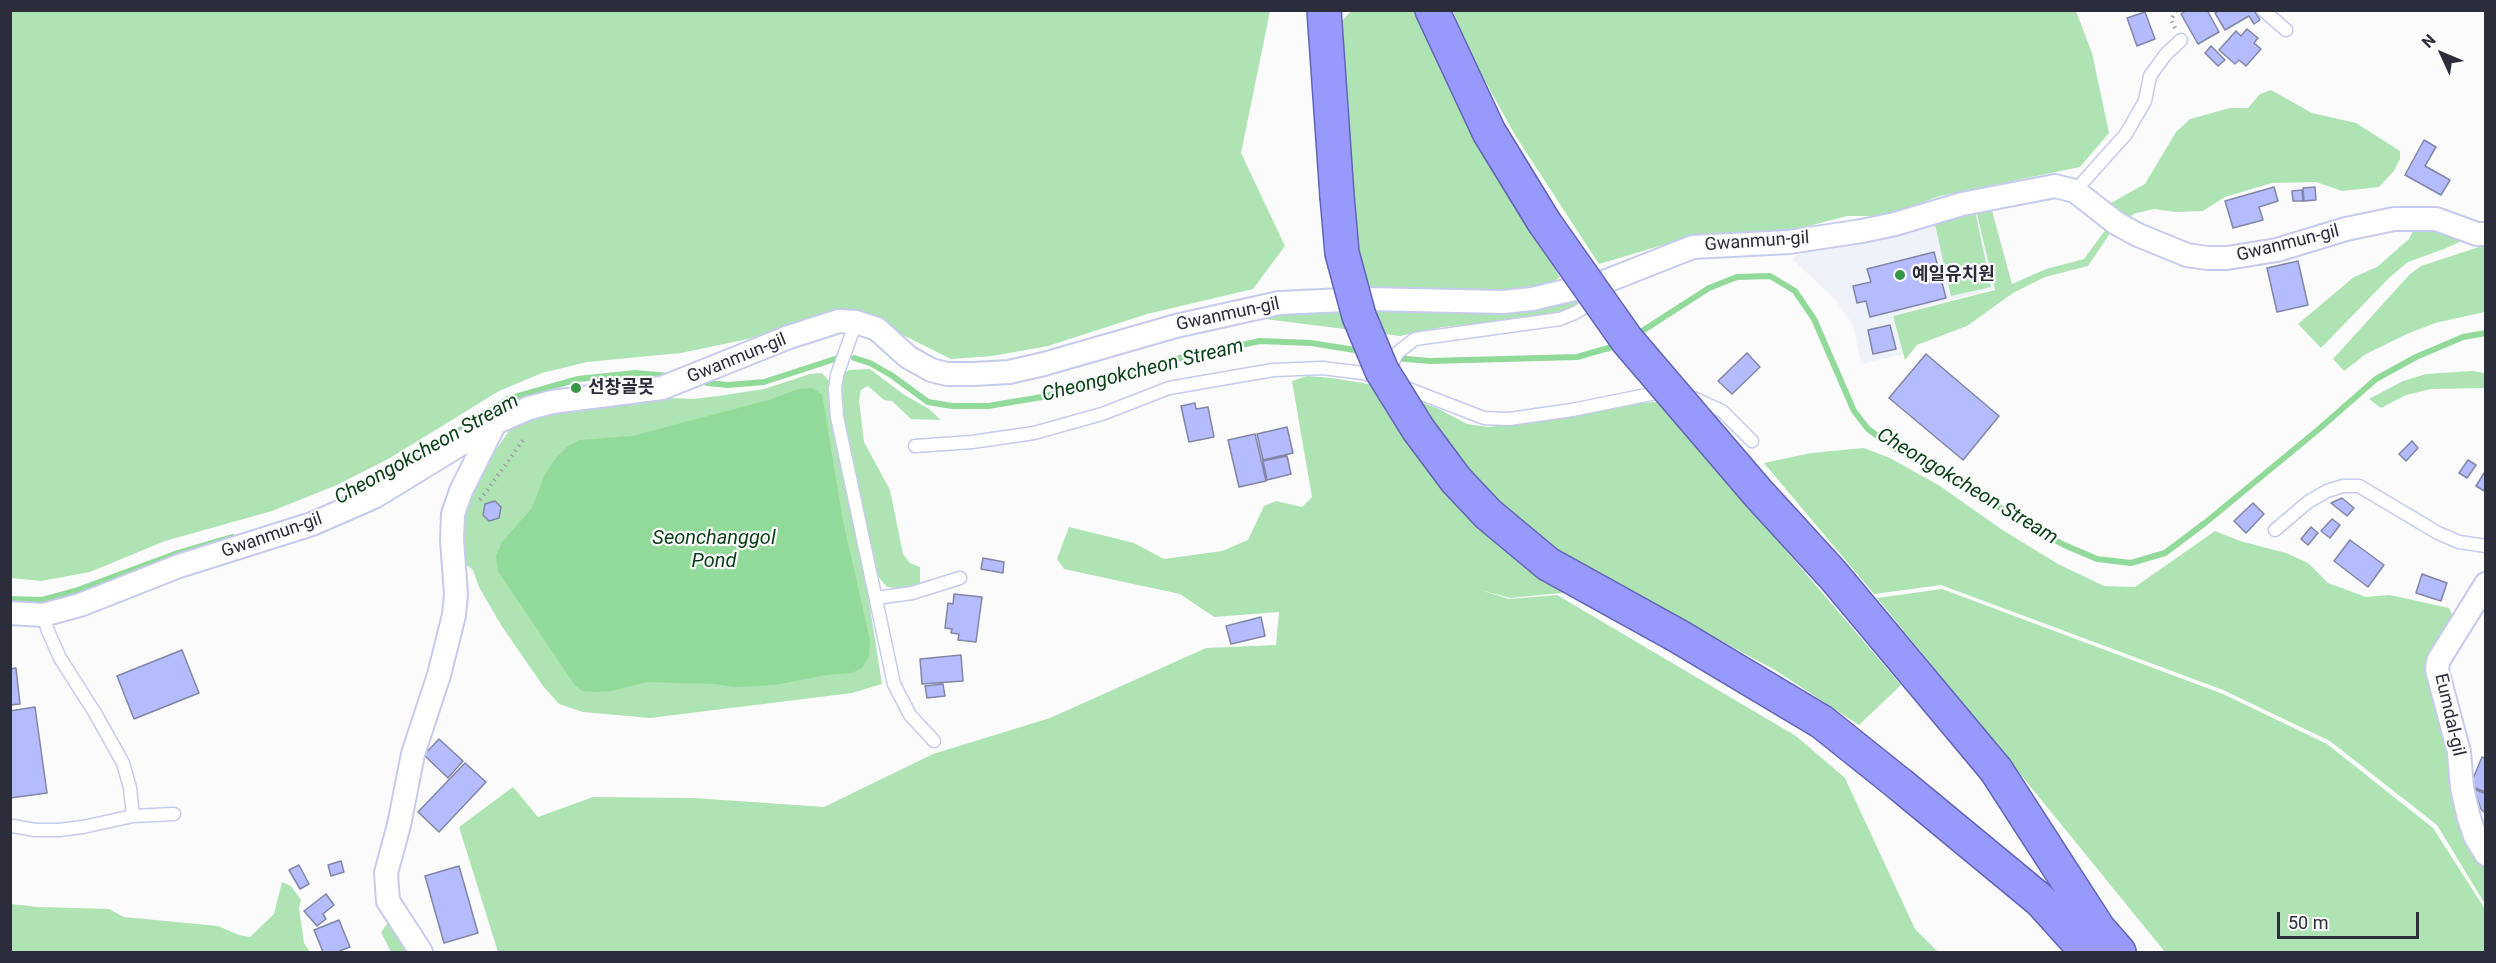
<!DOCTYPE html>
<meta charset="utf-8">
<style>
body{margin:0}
#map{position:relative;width:2496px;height:963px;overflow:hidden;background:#fbfbfb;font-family:Roboto,sans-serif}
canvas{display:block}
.frame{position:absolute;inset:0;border:12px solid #2c2d3b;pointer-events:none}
.north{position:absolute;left:2412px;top:24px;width:60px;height:60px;-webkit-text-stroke:4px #fbfbfb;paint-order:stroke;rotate:314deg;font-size:16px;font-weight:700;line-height:24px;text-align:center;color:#2c2d3b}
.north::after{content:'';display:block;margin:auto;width:21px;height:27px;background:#2c2d3b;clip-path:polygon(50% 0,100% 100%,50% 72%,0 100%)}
.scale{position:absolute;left:2277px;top:912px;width:142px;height:27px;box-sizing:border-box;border:3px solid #2c2d3b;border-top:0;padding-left:8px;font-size:18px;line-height:21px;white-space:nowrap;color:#2c2d3b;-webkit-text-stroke:4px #fbfbfb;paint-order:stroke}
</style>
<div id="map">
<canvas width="2496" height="963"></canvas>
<div class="frame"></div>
<div class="north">N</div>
<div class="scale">50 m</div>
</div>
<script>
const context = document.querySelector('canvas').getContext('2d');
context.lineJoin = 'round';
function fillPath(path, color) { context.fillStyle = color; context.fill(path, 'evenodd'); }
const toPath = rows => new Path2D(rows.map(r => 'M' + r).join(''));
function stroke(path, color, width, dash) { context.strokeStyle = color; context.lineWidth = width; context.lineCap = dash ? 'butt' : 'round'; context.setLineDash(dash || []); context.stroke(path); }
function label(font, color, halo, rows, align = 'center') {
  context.font = font + ' Roboto,"Noto Sans KR",sans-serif'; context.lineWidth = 4.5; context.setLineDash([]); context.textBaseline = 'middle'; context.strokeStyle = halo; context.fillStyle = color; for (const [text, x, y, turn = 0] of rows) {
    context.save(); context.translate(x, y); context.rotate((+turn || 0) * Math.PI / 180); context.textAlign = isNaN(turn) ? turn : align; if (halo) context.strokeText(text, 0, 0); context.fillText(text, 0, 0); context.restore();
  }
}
const built = toPath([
 [1976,210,1994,289,1892,315,1903,354,1861,364,1853,325,1834,298,1793,260,1799,248]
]);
const green = toPath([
 [10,11,1270,11,1241,153,1285,246,1253,289,1147,314,1048,346,992,356,951,359,861,314,836,311,748,339,681,353,587,362,542,373,499,391,390,458,337,485,272,511,165,541,90,572,41,581,11,578],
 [1351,11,1417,11,1462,114,1560,277,1544,289,1502,294,1456,289,1368,291,1349,198,1342,128,1342,21],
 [1453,11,2076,11,2092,53,2109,133,2080,167,1940,196,1884,216,1847,216,1805,227,1761,233,1700,234,1599,264,1515,135,1468,50],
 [2271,90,2312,113,2356,123,2400,151,2400,159,2394,171,2379,187,2342,191,2316,182,2272,183,2225,197,2203,211,2176,212,2154,209,2133,214,2128,220,2109,204,2145,184,2176,132,2190,119,2230,108,2248,108,2260,94],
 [1991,207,2012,284,2046,269,2084,259,2106,229,2111,232,2088,266,2045,277,2013,293,1967,326,1917,345,1905,360,1893,316,1995,290,1976,210],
 [1975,211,1991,287,1951,296,1934,220],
 [2430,226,2464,240,2444,249,2408,262,2390,277,2321,348,2298,324,2354,277,2377,267,2409,239,2415,227],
 [2485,245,2485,312,2435,323,2407,334,2366,354,2344,371,2333,359,2410,274,2421,266],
 [1583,298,1575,306,1545,317,1443,327,1400,336,1265,319,1267,315,1313,310],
 [870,369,903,394,929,409,941,420,911,419,892,401,884,400,868,386,861,390,859,400,864,442,890,490,903,554,910,563,920,567,920,583,914,585,898,588,887,587,876,574,839,402,839,386,844,373,849,370],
 [2472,371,2485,373,2485,388,2431,389,2406,395,2381,408,2369,399,2403,381,2426,374],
 [822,373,830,382,833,427,865,576,882,684,852,693,650,718,583,712,559,704,543,686,501,625,479,587,473,570,468,566,462,565,458,520,479,474,509,431,517,423,552,412,670,398,694,399,725,395,764,389,810,374],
 [1307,376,1332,378,1368,384,1437,408,1467,424,1488,427,1577,416,1633,403,1659,402,1901,685,1859,725,1775,670,1621,587,1510,598,1477,589,1509,599,1557,595,1796,736,1845,778,1915,929,1938,952,498,952,459,827,513,787,538,817,593,797,694,798,824,807,933,754,1050,718,1206,648,1276,645,1279,612,1214,617,1180,594,1064,569,1057,559,1069,527,1134,543,1164,559,1222,551,1248,540,1264,506,1276,501,1302,507,1312,497,1292,381],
 [1864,448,1890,458,1940,486,2001,529,2058,564,2104,586,2135,587,2215,531,2240,541,2286,553,2308,563,2328,583,2366,597,2390,595,2449,608,2453,617,2428,653,2426,663,2448,752,2456,810,2463,835,2485,868,2485,904,2437,825,2330,741,2223,690,1941,585,1874,594,1764,463,1811,453],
 [1942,589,2223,694,2327,744,2433,828,2485,909,2485,952,2165,952,1877,598],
 [282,882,291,886,301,900,299,908,304,943,310,952,11,952,11,904,38,907,109,909,124,917,218,926,239,935,250,937,274,914],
 [388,923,392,924,410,952,391,952,381,932]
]);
const water = toPath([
 [811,388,822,394,843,521,870,640,869,656,862,668,852,673,826,675,775,685,734,687,715,684,646,682,612,691,595,692,582,691,574,684,498,571,496,556,502,542,532,508,544,476,555,459,568,446,580,440,632,436,769,400,798,389]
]);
const stream = toPath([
 [1636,335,1709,288,1737,277,1770,276,1795,291,1814,319,1854,411,1868,429,1894,448,1940,470,2005,511,2062,544,2097,559,2131,563,2165,553,2205,523,2319,429,2376,379,2416,357,2463,337,2486,333],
 [854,358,870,363,891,375,928,402,952,406,988,406,1042,397,1184,357,1260,341,1311,343,1361,351],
 [1395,358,1430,361,1577,357,1619,345],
 [707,383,728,385,764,382,838,358],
 [403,467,508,399,578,379,635,373,669,376],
 [10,599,42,600,75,591,175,554,233,537]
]);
const building = toPath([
 [2187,10,2207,10,2219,32,2198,44,2181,14,2187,10],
 [2220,10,2254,10,2260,20,2254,24,2249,16,2225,30,2215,13,2220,10],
 [2145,12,2155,39,2137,46,2127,18,2145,12],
 [2247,29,2258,38,2254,43,2261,49,2246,66,2239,60,2235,64,2219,50,2236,31,2241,36,2247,29],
 [2211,46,2225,60,2218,66,2205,53,2211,46],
 [2424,140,2436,147,2425,166,2450,180,2441,195,2405,175,2424,140],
 [2274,187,2278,201,2259,207,2263,220,2233,228,2225,201,2274,187],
 [2315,187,2316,200,2304,201,2303,188,2315,187],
 [2302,190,2303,201,2293,201,2292,191,2302,190],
 [1934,252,1946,298,1870,317,1866,301,1857,303,1853,286,1871,282,1867,269,1934,252],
 [2298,261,2308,305,2277,312,2267,268,2298,261],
 [1890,325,1896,349,1873,354,1868,330,1890,325],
 [1747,353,1760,367,1732,394,1718,381,1747,353],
 [1926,354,1999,416,1963,460,1889,398,1926,354],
 [1195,403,1196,409,1208,407,1214,437,1189,442,1181,406,1195,403],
 [1287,427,1293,453,1263,460,1257,434,1287,427],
 [1255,434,1266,481,1239,487,1228,440,1255,434],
 [2412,441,2418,448,2406,461,2399,454,2412,441],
 [1287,456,1291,474,1267,480,1263,461,1287,456],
 [2468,460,2476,465,2467,478,2459,473,2468,460],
 [2484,473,2486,473,2486,492,2476,486,2484,473],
 [2342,498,2354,508,2347,516,2331,503,2342,498],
 [495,501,501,507,499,518,489,521,483,515,485,504,495,501],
 [2253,503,2264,514,2246,533,2234,521,2253,503],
 [2332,519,2340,525,2330,538,2321,531,2332,519],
 [2311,527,2318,533,2308,545,2301,539,2311,527],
 [2350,540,2384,565,2368,587,2334,561,2350,540],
 [983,558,1004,562,1003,573,981,569,983,558],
 [2422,574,2447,583,2441,601,2416,593,2422,574],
 [954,594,982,597,976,642,958,640,959,634,951,633,952,629,945,628,948,603,953,604,954,594],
 [1261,617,1265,636,1231,644,1226,626,1261,617],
 [182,650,199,693,134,719,117,676,182,650],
 [961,655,963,681,922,684,920,659,961,655],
 [16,668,20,704,10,705,10,669,16,668],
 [943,684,945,696,927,698,925,686,943,684],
 [35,707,47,793,10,798,10,711,35,707],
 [439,739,463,761,448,778,424,755,439,739],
 [2482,757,2486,758,2486,792,2470,786,2482,757],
 [465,763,486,782,439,832,418,812,465,763],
 [2474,789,2486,794,2486,814,2481,809,2474,789],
 [341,861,344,872,331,876,328,865,341,861],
 [299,865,309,884,300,889,289,870,299,865],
 [459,866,478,933,444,943,425,876,459,866],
 [326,894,334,905,323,914,326,919,317,926,304,911,326,894],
 [339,920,350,947,337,952,323,952,314,930,339,920]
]);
const path = toPath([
 [2175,28,2171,20,2176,10],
 [480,500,524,439]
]);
const service = toPath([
 [2263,10,2286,30],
 [2075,191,2126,134,2145,101,2150,76,2166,54,2181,40],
 [856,322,837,375,835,389,837,417,894,684,910,715,934,741],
 [1389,372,1397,353,1415,339,1560,319,1577,312,1596,299],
 [1401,386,1484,418,1509,419,1572,410,1666,391],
 [1689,396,1722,411,1752,441],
 [915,446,972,442,1034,433,1102,414,1169,388,1273,370,1322,368,1363,373,1380,378],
 [2275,530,2308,502,2327,491,2343,486,2359,486,2438,533,2459,542,2486,546],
 [876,598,912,593,960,578],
 [43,615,48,631,60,658,95,713,123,763,130,788,133,816],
 [13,826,35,830,59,830,83,827,133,816,174,814]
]);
const minor = toPath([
 [2486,584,2438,661,2437,670,2459,752,2462,788,2469,818,2475,836,2486,854],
 [10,613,43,615,80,605,179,566,312,524,374,497,495,423,529,408,552,402,662,388,789,337,839,321,856,322,877,329,908,357,931,370,947,374,974,374,1009,372,1044,364,1176,326,1279,303,1366,299,1503,302,1532,299,1604,282,1693,247,1789,242,1862,231,1895,224,1962,204,2055,186,2075,191,2116,223,2138,235,2187,255,2207,258,2227,258,2277,250,2346,229,2394,219,2436,219,2477,234,2486,234],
 [421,952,388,901,386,873,399,825,413,754,439,675,454,615,456,594,452,540,453,514,461,491,495,423]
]);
const trunk = toPath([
 [1324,10,1337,196],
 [1432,10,1489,132,1544,222],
 [1996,770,2098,928,2119,952],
 [1902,786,2040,900,2087,952]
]);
const trunkBridge = toPath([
 [1337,196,1342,253,1359,316,1382,371,1418,429,1456,480,1488,514,1548,564,1678,636,1822,722,1902,786],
 [1544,222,1627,340,1758,493,1833,575,1996,770]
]);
const markers = [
 [1900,275,6,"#359548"],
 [576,388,6,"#359548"]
];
const streetNames = [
 ["Gwanmun-gil",1757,242,-4],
 ["Gwanmun-gil",2288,244,-14],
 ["Gwanmun-gil",1228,315,-12],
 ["Gwanmun-gil",737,359,-22],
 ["Gwanmun-gil",272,536,-19],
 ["Eumdal-gil",2449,715,77]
];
const poiNames = [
 ["예일유치원",1912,275],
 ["선창골못",588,388]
];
const waterNames = [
 ["Cheongokcheon Stream",1143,371,-14],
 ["Cheongokcheon Stream",427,450,-29],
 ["Cheongokcheon Stream",1967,487,31],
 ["Seonchanggol",714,539],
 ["Pond",714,562]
];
fillPath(built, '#f0f2fa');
fillPath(green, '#aee3b3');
fillPath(water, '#92da9a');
stroke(stream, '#92da9a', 6);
fillPath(building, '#b4bcfd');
stroke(building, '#8286a6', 1.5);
stroke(service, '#c6cbed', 15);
stroke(minor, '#c6cbed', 26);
stroke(trunk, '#6163b8', 36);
stroke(path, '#a0a0a6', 4, [1.5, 4.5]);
stroke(service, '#fff', 12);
stroke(minor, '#fff', 22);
stroke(trunk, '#979afc', 33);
stroke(trunkBridge, '#6163b8', 36, []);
stroke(trunkBridge, '#979afc', 33);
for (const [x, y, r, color] of markers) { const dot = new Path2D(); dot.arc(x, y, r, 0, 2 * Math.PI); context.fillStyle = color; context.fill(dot); stroke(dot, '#fbfbfb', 2); }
label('18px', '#2c2d3b', '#fbfbfb', streetNames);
label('bold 18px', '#2c2d3b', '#fbfbfb', poiNames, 'left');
label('italic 20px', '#083f16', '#fbfbfb', waterNames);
</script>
